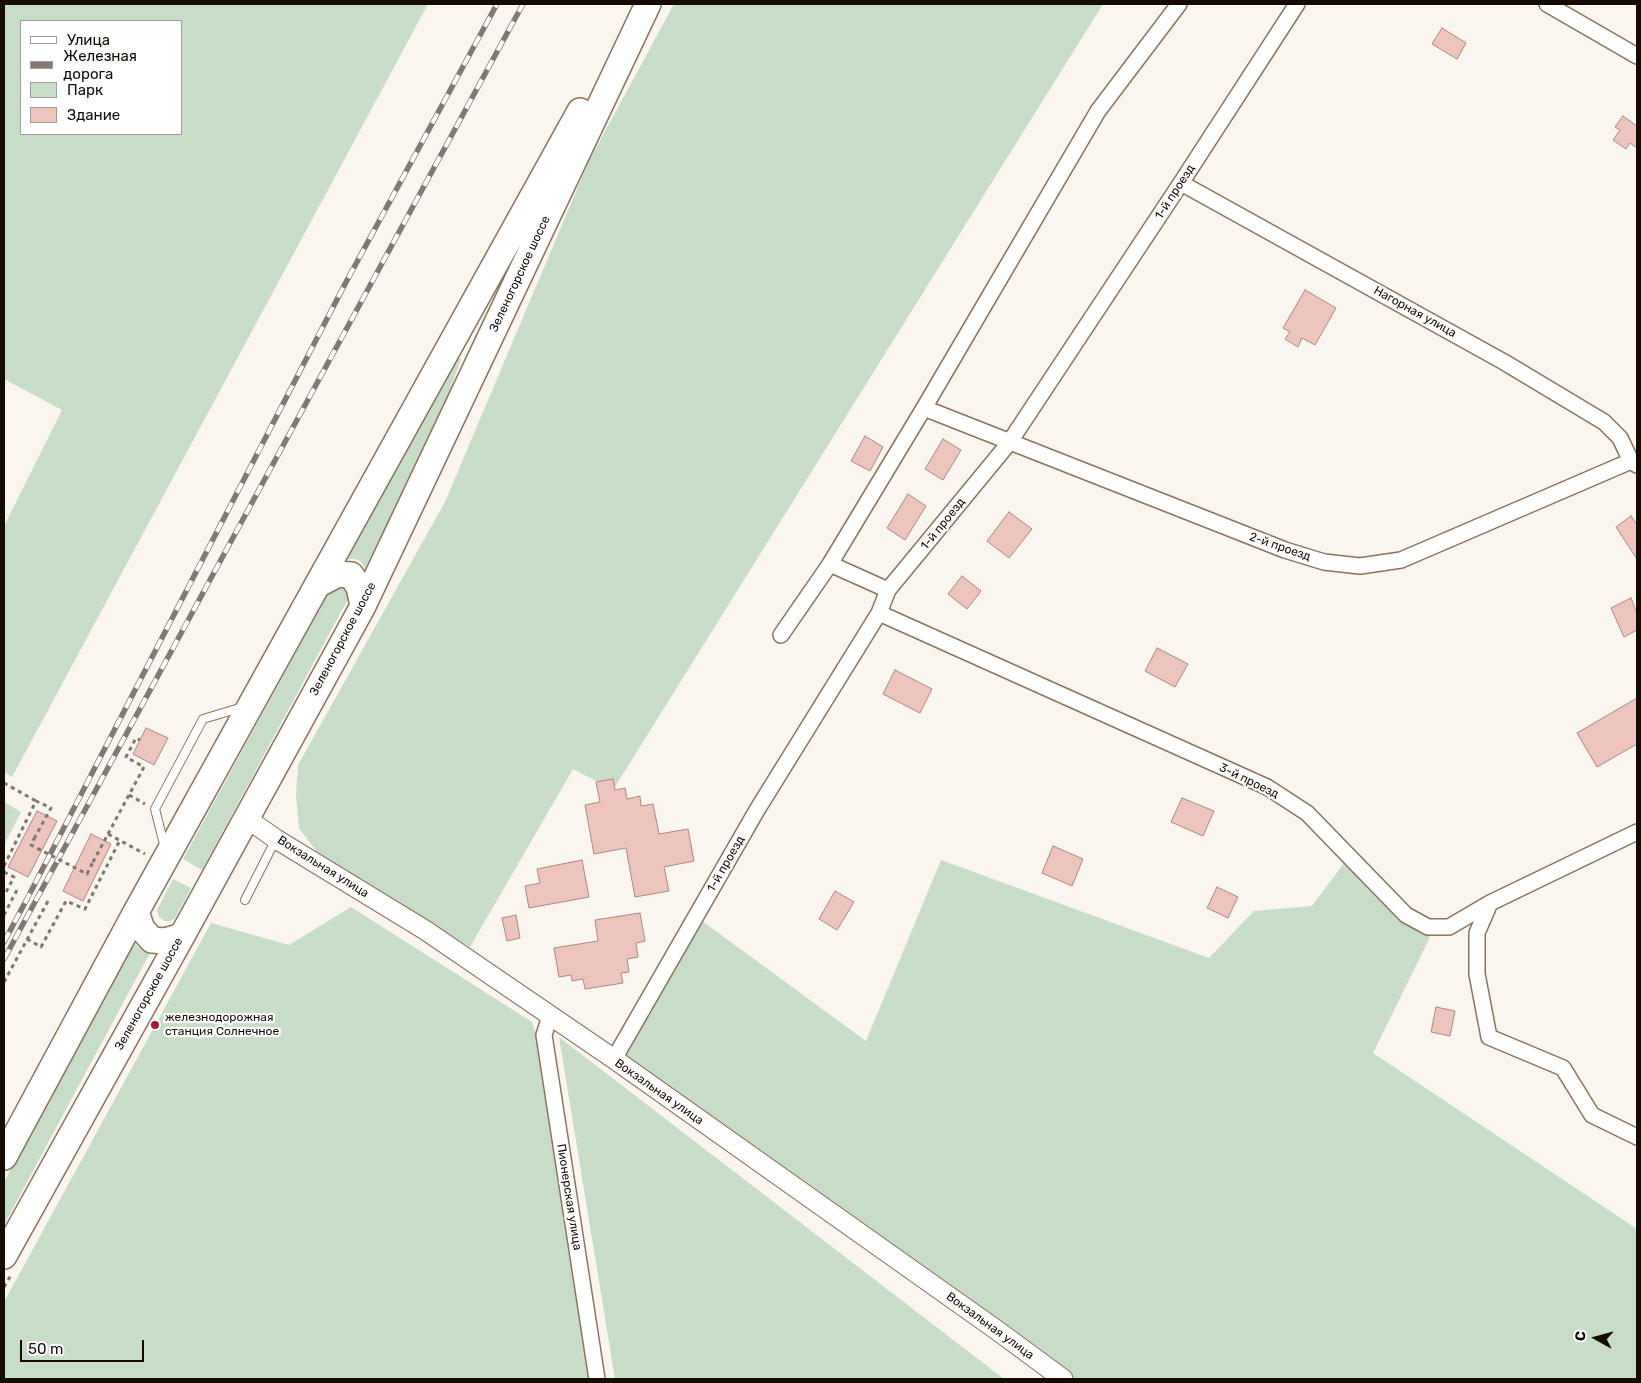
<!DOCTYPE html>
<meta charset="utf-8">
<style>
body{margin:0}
#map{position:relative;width:1641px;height:1383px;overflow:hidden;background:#fbf5ef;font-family:Rubik,sans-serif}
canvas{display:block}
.frame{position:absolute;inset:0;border:5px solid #140b03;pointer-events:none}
.legend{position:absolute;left:20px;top:20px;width:162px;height:115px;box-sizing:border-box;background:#fff;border:1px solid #a19d9a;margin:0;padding:6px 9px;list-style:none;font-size:15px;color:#140b03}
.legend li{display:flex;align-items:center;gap:10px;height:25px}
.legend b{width:25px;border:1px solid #a19d9a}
.north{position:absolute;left:1571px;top:1313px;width:50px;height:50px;-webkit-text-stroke:4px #fff;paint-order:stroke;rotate:277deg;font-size:14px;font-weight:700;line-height:20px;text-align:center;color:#140b03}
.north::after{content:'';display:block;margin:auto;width:18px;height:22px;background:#140b03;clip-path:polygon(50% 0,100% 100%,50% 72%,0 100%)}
.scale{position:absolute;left:20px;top:1340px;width:124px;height:22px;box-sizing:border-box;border:2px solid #140b03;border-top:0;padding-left:6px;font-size:15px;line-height:18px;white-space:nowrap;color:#140b03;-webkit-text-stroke:4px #fff;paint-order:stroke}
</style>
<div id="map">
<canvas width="1641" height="1383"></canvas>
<div class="frame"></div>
<ul class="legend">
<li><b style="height:6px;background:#fff"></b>Улица</li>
<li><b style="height:6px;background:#817972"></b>Железная дорога</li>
<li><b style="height:14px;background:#c7ddc7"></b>Парк</li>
<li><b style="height:14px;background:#eec5bc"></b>Здание</li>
</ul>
<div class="north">С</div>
<div class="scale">50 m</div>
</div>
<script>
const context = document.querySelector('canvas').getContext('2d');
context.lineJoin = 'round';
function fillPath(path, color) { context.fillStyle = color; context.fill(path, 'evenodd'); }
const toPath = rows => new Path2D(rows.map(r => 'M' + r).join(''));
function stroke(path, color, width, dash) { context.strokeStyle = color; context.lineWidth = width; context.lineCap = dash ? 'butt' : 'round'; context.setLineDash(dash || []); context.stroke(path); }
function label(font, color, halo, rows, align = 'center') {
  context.font = font + ' Rubik,sans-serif'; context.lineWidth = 4.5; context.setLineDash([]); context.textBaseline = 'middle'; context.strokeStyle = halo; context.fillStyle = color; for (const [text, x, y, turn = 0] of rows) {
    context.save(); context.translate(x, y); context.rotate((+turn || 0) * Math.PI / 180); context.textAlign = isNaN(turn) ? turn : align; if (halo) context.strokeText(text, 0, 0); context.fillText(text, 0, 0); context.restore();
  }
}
const green = toPath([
 [4,4,428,4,12,777,4,772,4,526,62,410,4,379],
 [181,21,181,134,21,134,21,21],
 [674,4,1103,4,613,790,573,769,470,947,317,852,299,828,296,796,298,765,445,502,589,161],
 [456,357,461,359,439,421,365,568,360,561,354,559,345,559],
 [336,586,342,586,348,591,348,599,202,870,183,859,329,592],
 [4,802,21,812,4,845],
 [941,860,1209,958,1254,911,1312,906,1345,862,1430,937,1373,1053,1637,1229,1637,1379,1068,1379,626,1055,702,921,866,1041],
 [173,879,191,888,175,918,170,921,164,921,159,917,157,910],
 [351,907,532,1022,541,1048,592,1379,4,1379,4,1302,211,923,289,945],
 [134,942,138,947,151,951,4,1225,4,1182],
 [559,1037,1004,1379,615,1379]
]);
const building = toPath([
 [1442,28,1466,43,1457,59,1432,44,1442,28],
 [1623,116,1637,126,1637,148,1630,143,1626,149,1613,140,1620,130,1615,127,1623,116],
 [1305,290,1336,308,1315,345,1302,338,1298,347,1285,339,1290,332,1283,328,1305,290],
 [865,436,883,447,870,471,851,461,865,436],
 [943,439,961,450,943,480,925,469,943,439],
 [908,494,926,506,905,540,887,528,908,494],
 [1009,512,1032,529,1009,558,987,541,1009,512],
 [1631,516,1637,525,1637,559,1616,527,1631,516],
 [962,576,981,591,967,609,948,594,962,576],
 [1631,598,1637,613,1637,630,1624,637,1611,608,1631,598],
 [1157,648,1188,664,1175,687,1145,671,1157,648],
 [895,670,932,689,920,713,883,694,895,670],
 [1637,698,1637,744,1597,767,1577,733,1637,698],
 [146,728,168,738,154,765,133,754,146,728],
 [613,779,615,790,625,788,627,799,640,796,641,806,653,804,659,834,688,829,694,861,664,867,669,891,635,897,626,848,594,854,585,805,600,802,596,782,613,779],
 [1182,798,1214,811,1203,836,1171,822,1182,798],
 [37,811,57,821,28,877,8,867,37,811],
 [91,834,111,844,83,901,63,891,91,834],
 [1053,846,1083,859,1072,886,1042,873,1053,846],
 [582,860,589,897,529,908,525,886,540,883,537,869,582,860],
 [1217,887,1238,897,1228,918,1207,908,1217,887],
 [835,891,854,902,837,930,819,919,835,891],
 [640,913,645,941,636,943,638,957,627,959,629,972,621,973,623,983,585,989,583,979,572,981,571,975,559,977,554,948,598,941,595,920,640,913],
 [516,915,520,938,507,941,502,918,516,915],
 [1436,1007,1455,1011,1450,1036,1431,1032,1436,1007]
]);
const path = toPath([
 [4,783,36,801],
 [129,795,145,804],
 [108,834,144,767,126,757,136,738,140,740],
 [93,862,108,834,145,854],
 [4,866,36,801,51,808,35,837],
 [4,872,14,877,4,896],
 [4,915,18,888],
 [27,939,41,947,66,901,85,909,120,840],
 [4,982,48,901],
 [4,1287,11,1275]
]);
const service = toPath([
 [165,848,155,809,203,719,243,707],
 [245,900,276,839]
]);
const minor = toPath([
 [1547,4,1637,56],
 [1181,183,1504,362,1604,422,1620,438,1631,461],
 [924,408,1285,550,1324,562,1360,566,1401,560,1631,461,1637,465],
 [830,564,888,590],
 [879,613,1267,787,1307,813,1406,915,1428,927,1449,927,1490,903,1637,832],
 [781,635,830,564,924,408,1098,111,1179,4],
 [1490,903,1477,933,1477,974,1489,1037,1563,1068,1592,1115,1637,1137],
 [550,1016,544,1035,597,1379],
 [614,1059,757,810,879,613,888,590,1009,443,1181,183,1297,4]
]);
const tertiary = toPath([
 [246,818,276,839,425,930,614,1059,998,1331,1063,1379]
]);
const primary = toPath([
 [319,584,338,574,351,575,359,587,363,606],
 [136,912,142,929,152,940,165,941,182,936],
 [4,1157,136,912,580,111],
 [4,1256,182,936,363,606,648,4]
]);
const rail = toPath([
 [4,942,27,899,345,284,497,4],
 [4,959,523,4]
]);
const pathBridge = toPath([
 [35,837,31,845,87,874,93,862]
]);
const markers = [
 [155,1025,5,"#ac1733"]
];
const streetNames = [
 ["1-й проезд",1175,192,-57],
 ["Зеленогорское шоссе",520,274,-65],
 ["Нагорная улица",1415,312,29],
 ["1-й проезд",943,524,-51],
 ["2-й проезд",1280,547,19],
 ["Зеленогорское шоссе",343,639,-62],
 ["3-й проезд",1249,781,26],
 ["1-й проезд",726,864,-60],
 ["Вокзальная улица",323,867,32],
 ["Зеленогорское шоссе",149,994,-61],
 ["Вокзальная улица",659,1092,35],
 ["Пионерская улица",569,1197,81],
 ["Вокзальная улица",990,1326,36]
];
const poiNames = [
 ["железнодорожная",165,1018],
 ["станция Солнечное",165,1032]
];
fillPath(green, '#c7ddc7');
fillPath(building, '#eec5bc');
stroke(building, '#ae877f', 1);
stroke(service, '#8c7359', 10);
stroke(minor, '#8c7359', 18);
stroke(tertiary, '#8c7359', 21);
stroke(primary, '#8c7359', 28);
stroke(path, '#7e7770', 3, [4, 4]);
stroke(service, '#fff', 8);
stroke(minor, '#fff', 15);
stroke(tertiary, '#fff', 19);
stroke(primary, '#fff', 25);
stroke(rail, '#817972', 5.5);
stroke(rail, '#fff', 4, [11]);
stroke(pathBridge, '#7e7770', 3, [4, 4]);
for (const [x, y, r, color] of markers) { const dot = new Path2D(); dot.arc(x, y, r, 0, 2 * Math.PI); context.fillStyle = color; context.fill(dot); stroke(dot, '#fff', 2); }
label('12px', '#140b03', '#fff', streetNames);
label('12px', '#140b03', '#fff', poiNames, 'left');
</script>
